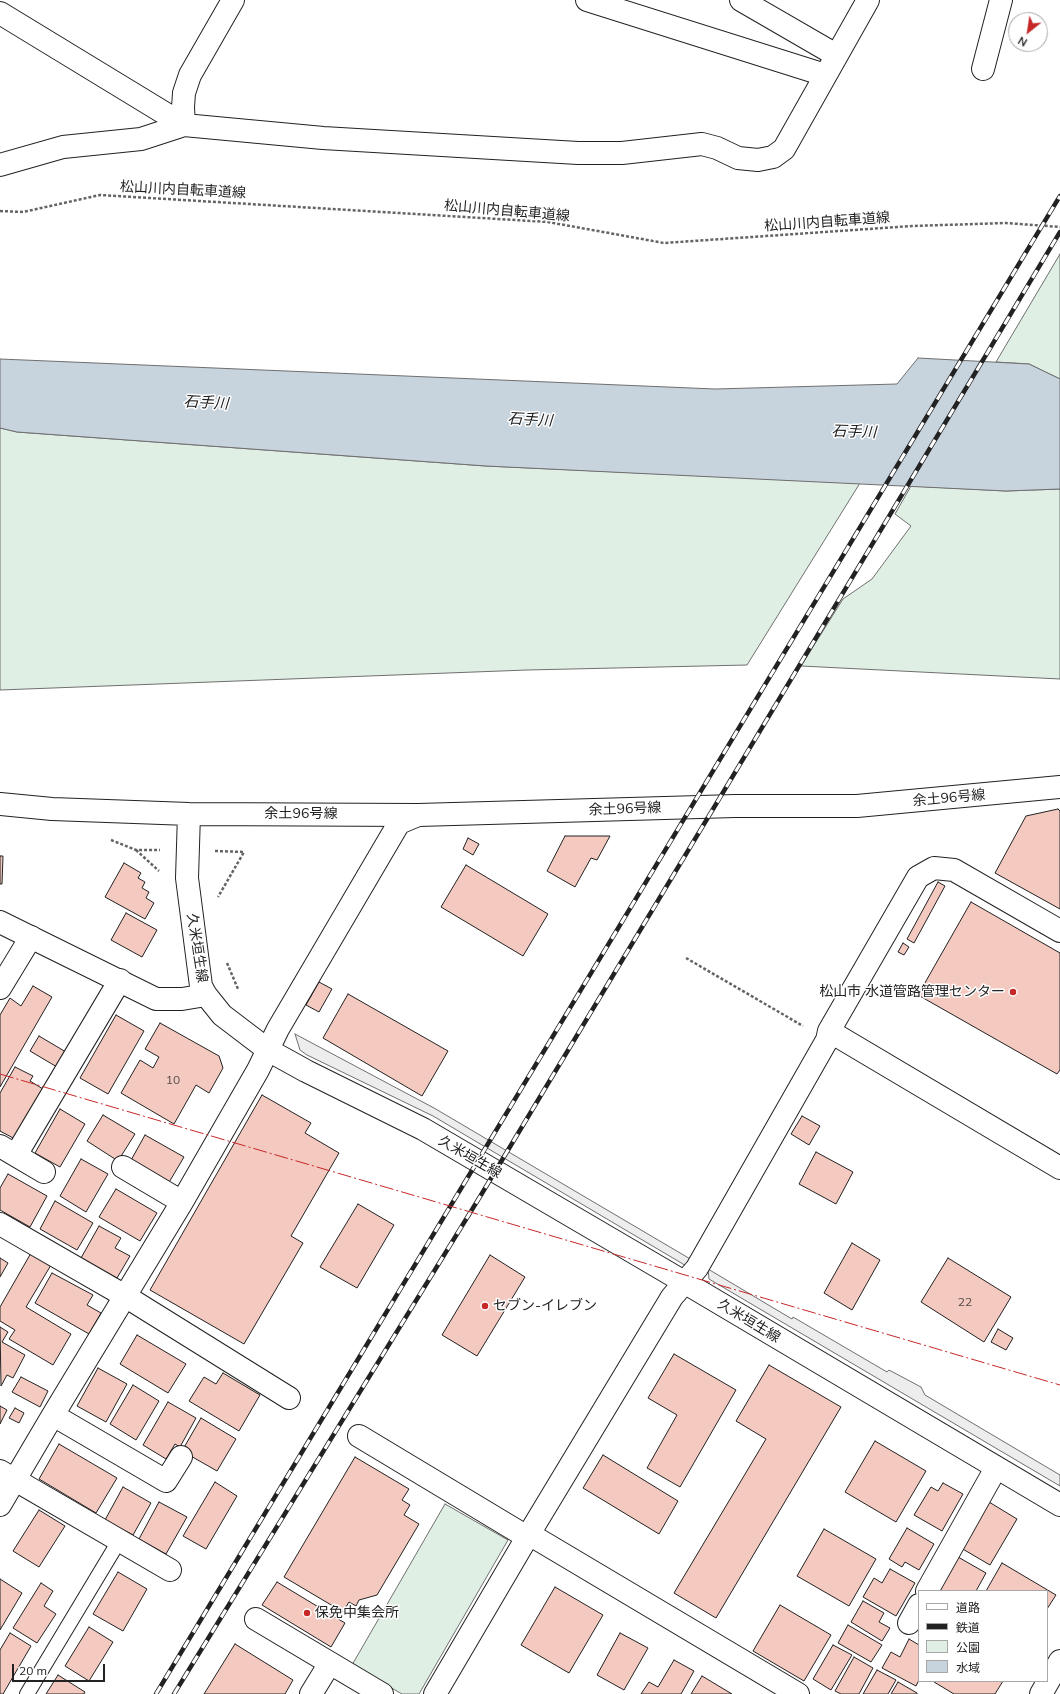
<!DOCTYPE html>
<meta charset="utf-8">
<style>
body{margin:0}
#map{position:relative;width:1060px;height:1694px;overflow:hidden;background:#fff;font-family:Mulish,"Noto Sans JP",sans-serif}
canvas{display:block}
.legend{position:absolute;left:918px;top:1590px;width:130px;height:92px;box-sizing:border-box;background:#fff;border:1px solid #a7a7a7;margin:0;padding:5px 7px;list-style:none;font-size:12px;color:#222}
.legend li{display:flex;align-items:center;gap:8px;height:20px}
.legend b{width:20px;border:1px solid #a7a7a7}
.north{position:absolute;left:1008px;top:12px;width:40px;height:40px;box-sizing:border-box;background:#fff;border:1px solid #a7a7a7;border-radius:50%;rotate:210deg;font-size:11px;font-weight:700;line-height:16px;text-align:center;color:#222}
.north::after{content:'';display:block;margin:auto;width:14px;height:18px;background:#c62828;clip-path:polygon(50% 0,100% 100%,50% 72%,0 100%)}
.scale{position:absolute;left:12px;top:1664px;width:93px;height:18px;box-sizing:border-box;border:2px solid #222;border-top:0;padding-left:5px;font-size:12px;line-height:14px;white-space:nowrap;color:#222;-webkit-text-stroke:3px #fff;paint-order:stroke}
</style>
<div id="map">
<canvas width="1060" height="1694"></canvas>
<ul class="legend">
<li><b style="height:5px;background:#fff"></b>道路</li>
<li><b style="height:5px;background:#222"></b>鉄道</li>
<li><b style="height:11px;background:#e0efe3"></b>公園</li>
<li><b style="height:11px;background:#c7d3dd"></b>水域</li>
</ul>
<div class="north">N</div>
<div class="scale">20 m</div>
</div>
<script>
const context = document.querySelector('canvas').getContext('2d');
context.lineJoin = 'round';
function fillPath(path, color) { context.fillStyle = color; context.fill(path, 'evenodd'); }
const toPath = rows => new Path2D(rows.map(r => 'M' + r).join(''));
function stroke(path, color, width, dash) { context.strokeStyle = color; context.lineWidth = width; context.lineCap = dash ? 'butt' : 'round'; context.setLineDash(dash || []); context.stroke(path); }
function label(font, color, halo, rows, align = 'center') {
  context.font = font + ' Mulish,"Noto Sans JP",sans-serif'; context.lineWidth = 3; context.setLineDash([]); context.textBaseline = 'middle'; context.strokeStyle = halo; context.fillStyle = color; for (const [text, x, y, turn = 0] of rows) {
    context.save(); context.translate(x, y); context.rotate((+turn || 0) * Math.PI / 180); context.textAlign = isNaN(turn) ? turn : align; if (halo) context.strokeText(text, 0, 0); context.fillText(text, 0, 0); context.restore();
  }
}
const green = toPath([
 [1060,254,1060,379,1029,364,996,362,1060,254],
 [0,428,17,432,486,466,860,483,747,665,527,670,0,690,0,428],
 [911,486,1006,491,1060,489,1060,679,801,666,843,599,872,579,911,526,895,514,911,486],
 [445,1504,508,1540,419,1694,402,1694,352,1665,445,1504]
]);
const parking = toPath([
 [295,1034,434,1108,692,1260,688,1267,433,1116,307,1055,300,1050,295,1034],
 [708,1269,792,1319,793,1317,887,1372,889,1370,921,1387,925,1395,1060,1475,1060,1486,709,1279,708,1269]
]);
const water = toPath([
 [918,358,1029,364,1060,379,1060,489,1006,491,486,466,17,432,0,428,0,359,715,389,897,384,918,358]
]);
const building = toPath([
 [1058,809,1060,811,1060,909,995,873,1026,816,1058,809],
 [565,836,610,836,597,860,591,858,575,887,547,871,565,836],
 [468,838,479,844,473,855,463,849,468,838],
 [0,856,3,856,2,884,0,884,0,856],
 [124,863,141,873,138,878,145,882,142,888,149,892,146,898,154,903,145,919,105,897,124,863],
 [466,865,548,914,523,956,441,907,466,865],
 [938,882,945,886,914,943,907,939,938,882],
 [971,902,1060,953,1060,1070,1057,1074,918,995,971,902],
 [126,913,157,930,142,957,111,940,126,913],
 [903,943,909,947,904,955,898,952,903,943],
 [319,982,332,989,319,1012,306,1005,319,982],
 [33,986,52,997,0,1087,0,1015,10,998,21,1006,33,986],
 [348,994,448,1051,422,1096,323,1038,348,994],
 [116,1015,144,1031,108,1094,80,1078,116,1015],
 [160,1023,219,1056,223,1068,209,1093,196,1085,174,1124,121,1093,140,1060,153,1068,159,1057,145,1049,160,1023],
 [39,1036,66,1052,57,1067,30,1051,39,1036],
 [15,1067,33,1076,30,1081,43,1089,15,1139,0,1131,0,1093,15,1067],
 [262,1095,311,1123,305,1133,339,1153,291,1236,303,1243,244,1344,150,1290,262,1095],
 [60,1109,85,1124,60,1167,35,1153,60,1109],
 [103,1115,135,1134,118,1161,87,1141,103,1115],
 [802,1116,820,1126,809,1145,791,1134,802,1116],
 [145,1135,184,1157,168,1184,130,1162,145,1135],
 [816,1152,853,1172,836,1204,799,1184,816,1152],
 [81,1159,108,1174,86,1212,60,1196,81,1159],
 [8,1174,47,1196,30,1227,0,1210,0,1188,8,1174],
 [116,1189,157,1213,140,1241,99,1217,116,1189],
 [55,1201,93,1223,77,1250,40,1229,55,1201],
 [358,1204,394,1225,357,1288,320,1267,358,1204],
 [99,1226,121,1238,115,1248,130,1256,117,1278,81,1258,99,1226],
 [852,1243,880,1260,852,1310,824,1293,852,1243],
 [31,1253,51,1265,26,1307,71,1334,53,1365,9,1339,15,1330,0,1321,0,1307,31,1253],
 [490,1255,525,1277,477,1356,442,1335,490,1255],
 [0,1258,8,1263,0,1277,0,1258],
 [948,1258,1011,1297,984,1342,921,1302,948,1258],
 [52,1273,93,1295,87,1305,101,1313,89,1334,35,1303,52,1273],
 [0,1327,8,1332,2,1342,25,1355,13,1378,7,1375,1,1386,0,1327],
 [998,1329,1013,1338,1006,1350,991,1342,998,1329],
 [137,1335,186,1364,168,1393,120,1364,137,1335],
 [674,1354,736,1390,680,1487,647,1468,677,1415,648,1398,674,1354],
 [769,1365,841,1407,716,1618,674,1593,766,1439,736,1421,769,1365],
 [98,1368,127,1384,106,1422,77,1406,98,1368],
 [223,1373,260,1395,239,1431,189,1401,204,1377,216,1384,223,1373],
 [21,1377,48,1391,40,1407,12,1392,21,1377],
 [133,1385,159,1401,136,1440,110,1424,133,1385],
 [168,1402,196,1418,180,1447,175,1444,166,1459,143,1445,168,1402],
 [0,1406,7,1410,0,1424,0,1406],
 [15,1408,24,1413,19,1423,9,1418,15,1408],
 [201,1418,236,1439,217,1471,182,1451,201,1418],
 [875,1441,926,1471,896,1522,845,1492,875,1441],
 [59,1444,117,1478,96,1513,39,1479,59,1444],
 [603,1455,678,1501,659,1534,583,1488,603,1455],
 [355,1457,409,1489,402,1500,410,1505,404,1515,419,1524,377,1595,359,1600,356,1606,349,1602,343,1612,284,1577,355,1457],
 [215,1482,237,1496,206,1549,183,1536,215,1482],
 [943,1483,963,1494,942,1531,914,1515,931,1487,938,1491,943,1483],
 [123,1487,151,1503,133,1535,105,1520,123,1487],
 [159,1502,187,1517,166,1554,139,1539,159,1502],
 [989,1502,1017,1519,990,1565,961,1548,989,1502],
 [39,1510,65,1526,39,1567,13,1551,39,1510],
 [907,1528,934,1544,919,1570,905,1562,902,1567,889,1559,907,1528],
 [824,1529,876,1559,849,1606,797,1576,824,1529],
 [958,1557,986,1573,976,1591,939,1591,958,1557],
 [1002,1563,1056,1595,1047,1609,1047,1591,986,1591,1002,1563],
 [890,1569,915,1583,896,1616,863,1597,874,1578,882,1583,890,1569],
 [118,1572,147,1589,123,1631,93,1614,118,1572],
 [0,1579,22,1593,0,1630,0,1579],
 [277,1582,345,1623,331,1647,262,1605,277,1582],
 [41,1583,53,1591,44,1606,56,1614,37,1643,13,1628,41,1583],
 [555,1587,603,1615,569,1673,521,1645,555,1587],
 [863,1601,884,1613,879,1622,890,1628,882,1641,851,1622,863,1601],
 [780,1605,831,1635,804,1681,753,1651,780,1605],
 [848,1625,882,1645,871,1662,838,1643,848,1625],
 [89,1627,113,1642,89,1681,65,1666,89,1627],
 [10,1633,31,1646,3,1694,0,1694,0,1650,10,1633],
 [620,1633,648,1648,624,1690,597,1675,620,1633],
 [909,1639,919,1645,919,1680,916,1686,882,1668,891,1652,900,1657,909,1639],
 [235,1644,293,1680,285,1694,204,1694,235,1644],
 [833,1645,852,1655,831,1690,813,1679,833,1645],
 [854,1657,873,1668,859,1694,841,1694,835,1691,854,1657],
 [674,1660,694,1671,681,1694,641,1694,649,1682,658,1687,674,1660],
 [877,1670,896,1680,888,1694,863,1694,877,1670],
 [58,1675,85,1692,84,1694,46,1694,58,1675],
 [702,1676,732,1694,691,1694,702,1676],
 [935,1681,1003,1681,995,1694,954,1694,934,1682,935,1681],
 [898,1682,917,1693,917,1694,891,1694,898,1682]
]);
const path = toPath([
 [0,211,23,212,100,195,548,222,664,243,912,226,1006,223,1060,227],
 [111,840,136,850,160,850],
 [136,850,159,871],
 [215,851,244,852,218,897],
 [686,958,803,1026],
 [227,963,238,989]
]);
const lane = toPath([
 [27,1694,119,1541]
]);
const street = toPath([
 [587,0,825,75],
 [741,0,836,55],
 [0,13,184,125,183,107,184,93,190,75,233,0],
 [983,69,1001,0],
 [0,165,63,147,141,139,184,125,323,138,578,153,622,153,702,144,717,148,738,158,758,160,773,157,784,149,868,0],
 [0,988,31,937],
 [829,1031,1060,1168],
 [0,1146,44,1172],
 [16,1155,120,980],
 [123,1167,182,1202],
 [0,1224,125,1296,289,1398],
 [53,1415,166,1481,181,1457],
 [359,1436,527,1537],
 [0,1471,170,1570],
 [0,1505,53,1415,182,1202,258,1070,278,1029,399,823,418,815],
 [529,1534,798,1694],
 [927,1591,996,1468],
 [256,1619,382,1694],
 [909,1623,919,1605],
 [311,1694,330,1663],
 [435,1694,529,1534,672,1297,697,1268,827,1040,829,1031,918,877,934,868,954,870,1060,931],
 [1041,1694,1060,1661]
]);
const secondary = toPath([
 [0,804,52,809,189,814,418,815,735,806,857,806,1060,787],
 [189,814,187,878,201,986,206,995,222,1015,268,1050,306,1071,423,1129,667,1272,1060,1505],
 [0,922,156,999,182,999,206,995]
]);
const rail = toPath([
 [156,1694,1060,196],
 [174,1694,481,1195,1060,232]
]);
const power = toPath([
 [0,1074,1060,1385]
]);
const markers = [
 [1013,992,4,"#c62828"],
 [485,1306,4,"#c62828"],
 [307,1613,4,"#c62828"]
];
const numberNames = [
 ["10",173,1080],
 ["22",965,1302]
];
const streetNames = [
 ["松山川内自転車道線",183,190,3],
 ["松山川内自転車道線",507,211,5],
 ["松山川内自転車道線",827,222,-4],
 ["余土96号線",949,798,-5],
 ["余土96号線",625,809,-2],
 ["余土96号線",301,814],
 ["久米垣生線",197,948,81],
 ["久米垣生線",470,1157,30],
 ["久米垣生線",749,1321,31]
];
const poiNames = [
 ["松山市 水道管路管理センター",1005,992,"right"],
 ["セブン-イレブン",493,1306],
 ["保免中集会所",315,1613]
];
const waterNames = [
 ["石手川",206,403,3],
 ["石手川",530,420,3],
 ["石手川",854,432,2]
];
fillPath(green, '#e0efe3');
stroke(green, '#6f6f6f', 1);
fillPath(parking, '#ededed');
stroke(parking, '#6f6f6f', 1);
fillPath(water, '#c7d3dd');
stroke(water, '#6f6f6f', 1);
fillPath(building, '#f3c9c0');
stroke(building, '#222', 1);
stroke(lane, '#222', 16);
stroke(street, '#222', 24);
stroke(secondary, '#222', 24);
stroke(path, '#646464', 2.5, [3, 2]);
stroke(lane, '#fff', 14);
stroke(street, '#fff', 22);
stroke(secondary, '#fff', 22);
stroke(rail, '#222', 4.5);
stroke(rail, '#fff', 3, [9]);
stroke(power, '#c62828', 1, [14, 3, 2, 3]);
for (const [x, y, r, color] of markers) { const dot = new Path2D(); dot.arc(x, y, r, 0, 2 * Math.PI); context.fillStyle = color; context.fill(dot); stroke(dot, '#fff', 1.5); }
label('12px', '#564c4a', null, numberNames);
label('14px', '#222', '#fff', streetNames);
label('14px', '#222', '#fff', poiNames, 'left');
label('italic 15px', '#222', '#fff', waterNames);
</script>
